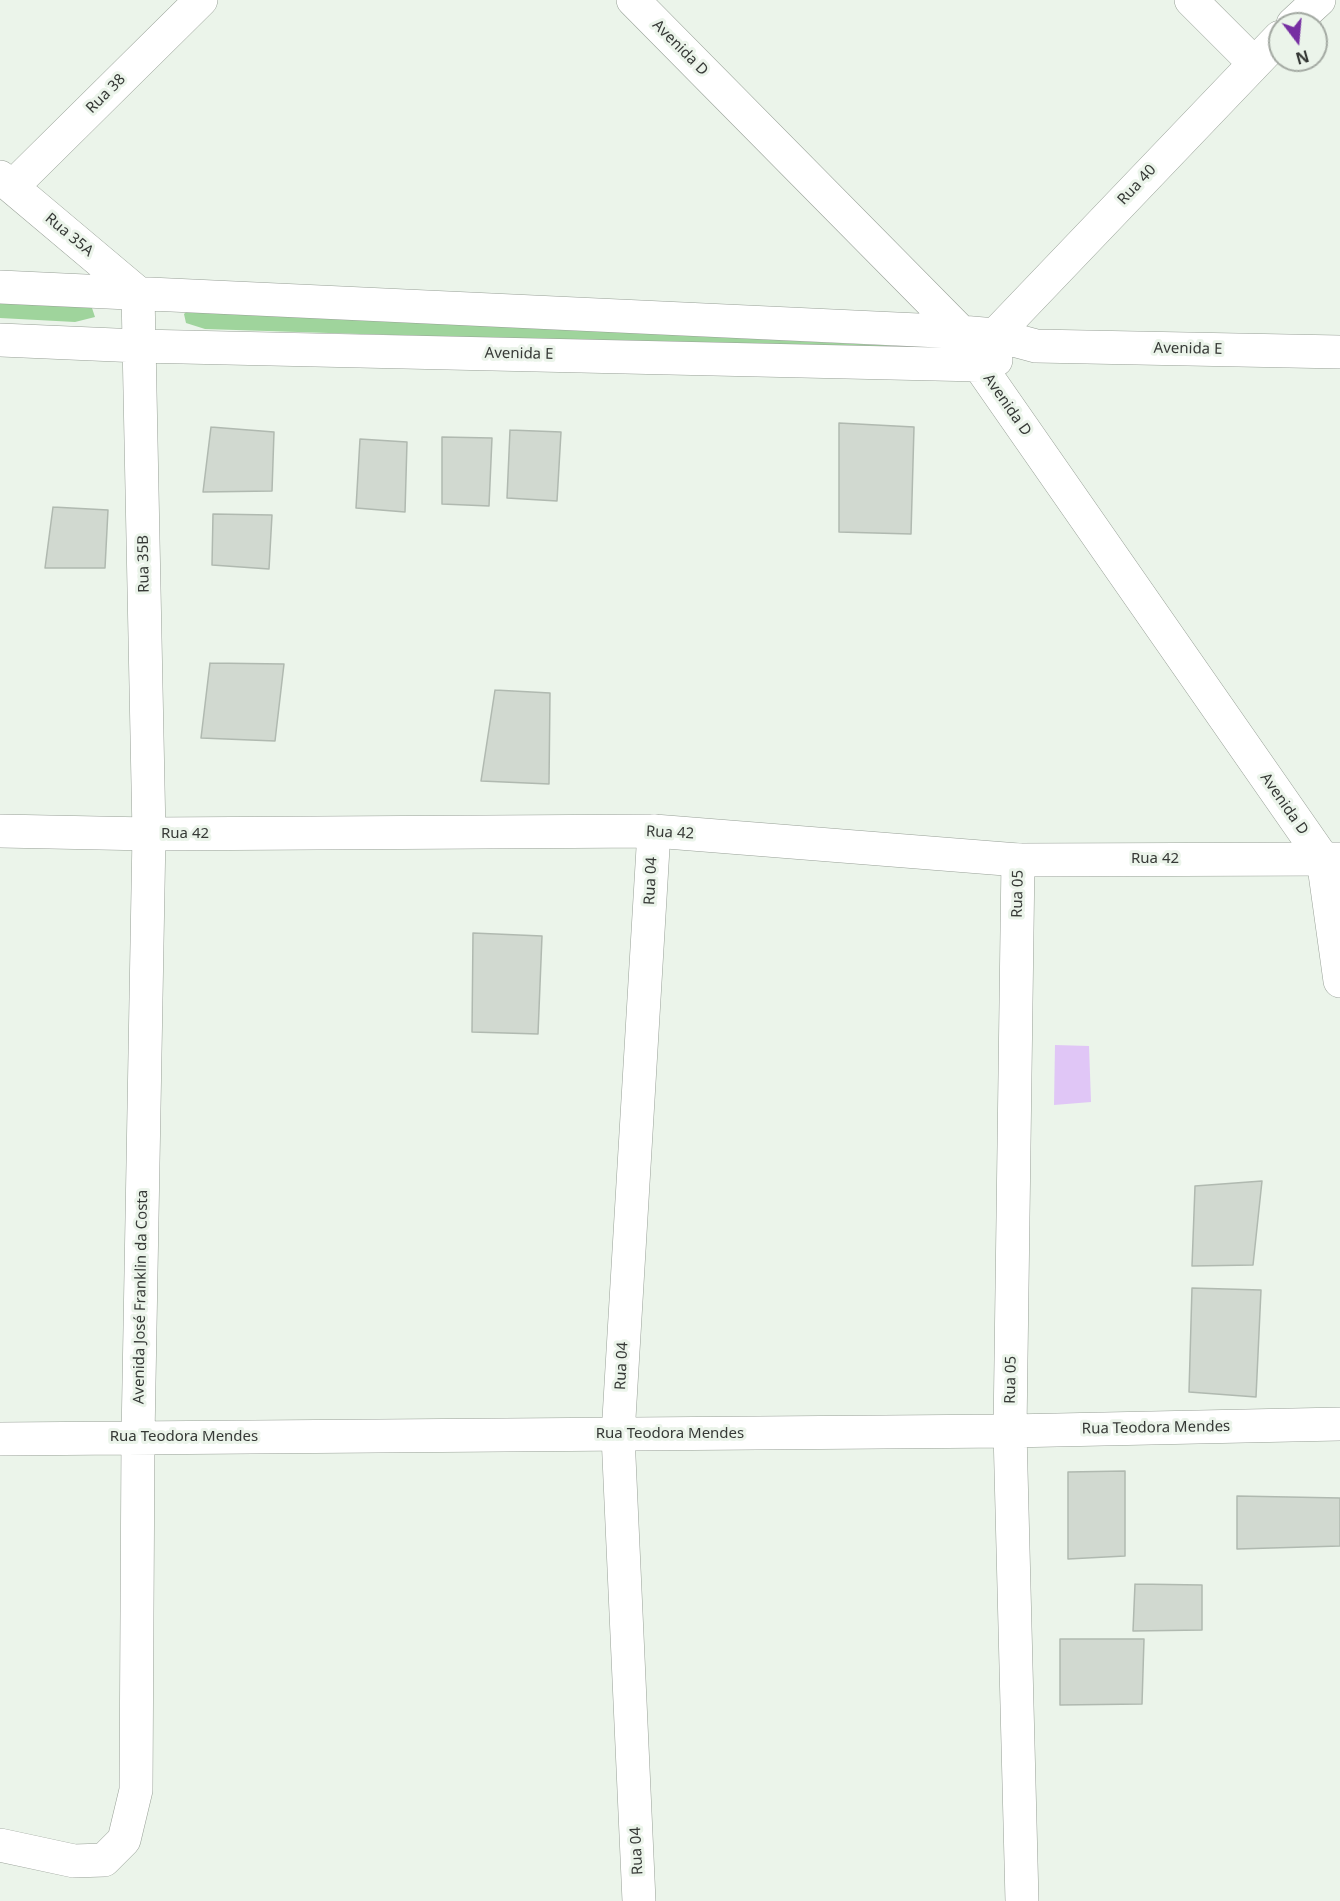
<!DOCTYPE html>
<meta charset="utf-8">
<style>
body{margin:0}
#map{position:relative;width:1340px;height:1901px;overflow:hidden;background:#ebf4ea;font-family:"Noto Sans",sans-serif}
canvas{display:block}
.north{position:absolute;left:1268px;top:12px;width:60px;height:60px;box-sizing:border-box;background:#ebf4ea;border:2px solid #a3a9a2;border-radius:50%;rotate:164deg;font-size:16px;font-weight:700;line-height:24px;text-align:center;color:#363936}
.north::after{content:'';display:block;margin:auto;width:21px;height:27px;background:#762fa2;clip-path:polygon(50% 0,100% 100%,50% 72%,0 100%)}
</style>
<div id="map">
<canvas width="1340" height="1901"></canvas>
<div class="north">N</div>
</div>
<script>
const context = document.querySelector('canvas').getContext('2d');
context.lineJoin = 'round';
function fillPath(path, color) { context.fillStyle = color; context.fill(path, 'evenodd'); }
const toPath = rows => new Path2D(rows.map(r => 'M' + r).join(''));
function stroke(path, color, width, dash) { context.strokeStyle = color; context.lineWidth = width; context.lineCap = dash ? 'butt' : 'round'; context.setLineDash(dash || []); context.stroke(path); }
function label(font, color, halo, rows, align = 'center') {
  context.font = font + ' "Noto Sans",sans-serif'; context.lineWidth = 6; context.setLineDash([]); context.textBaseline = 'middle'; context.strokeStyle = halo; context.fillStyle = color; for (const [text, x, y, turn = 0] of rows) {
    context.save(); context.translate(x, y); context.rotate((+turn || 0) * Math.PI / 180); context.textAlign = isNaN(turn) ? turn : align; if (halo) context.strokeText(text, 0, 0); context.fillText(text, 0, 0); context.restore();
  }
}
const green = toPath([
 [0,300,91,305,95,317,75,322,0,318],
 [187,311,922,347,917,352,205,329,186,323,184,314]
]);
const water = toPath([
 [1055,1045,1089,1046,1091,1102,1054,1105]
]);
const building = toPath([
 [839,423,914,427,911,534,839,532,839,423],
 [211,427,274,432,272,491,203,492,211,427],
 [510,430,561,432,557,501,507,498,510,430],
 [442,437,492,438,489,506,442,504,442,437],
 [360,439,407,442,405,512,356,508,360,439],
 [53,507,108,510,105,568,45,568,53,507],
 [213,514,272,515,269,569,212,565,213,514],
 [210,663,284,664,275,741,201,738,210,663],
 [495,690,550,693,549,784,481,781,495,690],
 [473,933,542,936,538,1034,472,1032,473,933],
 [1262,1181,1253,1265,1192,1266,1195,1186,1262,1181],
 [1192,1288,1261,1290,1256,1397,1189,1392,1192,1288],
 [1125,1471,1125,1556,1068,1559,1068,1472,1125,1471],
 [1237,1496,1340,1498,1340,1546,1237,1549,1237,1496],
 [1135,1584,1202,1585,1202,1630,1133,1631,1135,1584],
 [1060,1639,1144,1639,1142,1704,1060,1705,1060,1639]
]);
const minor = toPath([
 [633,0,961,332,979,365,1323,859,1340,981],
 [1191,0,1253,62],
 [1293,24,1319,0],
 [0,177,138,293,149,834,138,1437,136,1790,124,1840,104,1860,74,1861,0,1845],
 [12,187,201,0],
 [0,287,961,332,995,335,1036,346,1340,352],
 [995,335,1280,37],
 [0,340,139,346,979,365,996,360],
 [1018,860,1010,1431,1022,1901],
 [0,1439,1010,1431,1340,1424],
 [639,1901,618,1435,654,831]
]);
const tertiary = toPath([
 [0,831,149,834,654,831,1018,860,1340,859]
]);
const streetNames = [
 ["Avenida D",680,48,45],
 ["Rua 38",106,94,-45],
 ["Rua 40",1137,185,-47],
 ["Rua 35A",69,235,40],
 ["Avenida E",1188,349,1],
 ["Avenida E",519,354,1],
 ["Avenida D",1007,405,55],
 ["Rua 35B",144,564,-91],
 ["Avenida D",1284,804,55],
 ["Rua 42",670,833,3],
 ["Rua 42",185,834],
 ["Rua 42",1155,859],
 ["Rua 04",651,881,-87],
 ["Rua 05",1018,894,-89],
 ["Avenida José Franklin da Costa",141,1297,-89],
 ["Rua 04",622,1366,-87],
 ["Rua 05",1011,1380,-89],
 ["Rua Teodora Mendes",1156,1428,-1],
 ["Rua Teodora Mendes",670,1434],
 ["Rua Teodora Mendes",184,1437],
 ["Rua 04",637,1851,-93]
];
fillPath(green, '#9fd49c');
fillPath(water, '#e0c6f6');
fillPath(building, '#d1d9d0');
stroke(building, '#b0b9b0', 1.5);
stroke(minor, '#98a097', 34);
stroke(tertiary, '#98a097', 34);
stroke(minor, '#fff', 33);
stroke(tertiary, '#fff', 33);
label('15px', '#363936', '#ebf4ea', streetNames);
</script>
